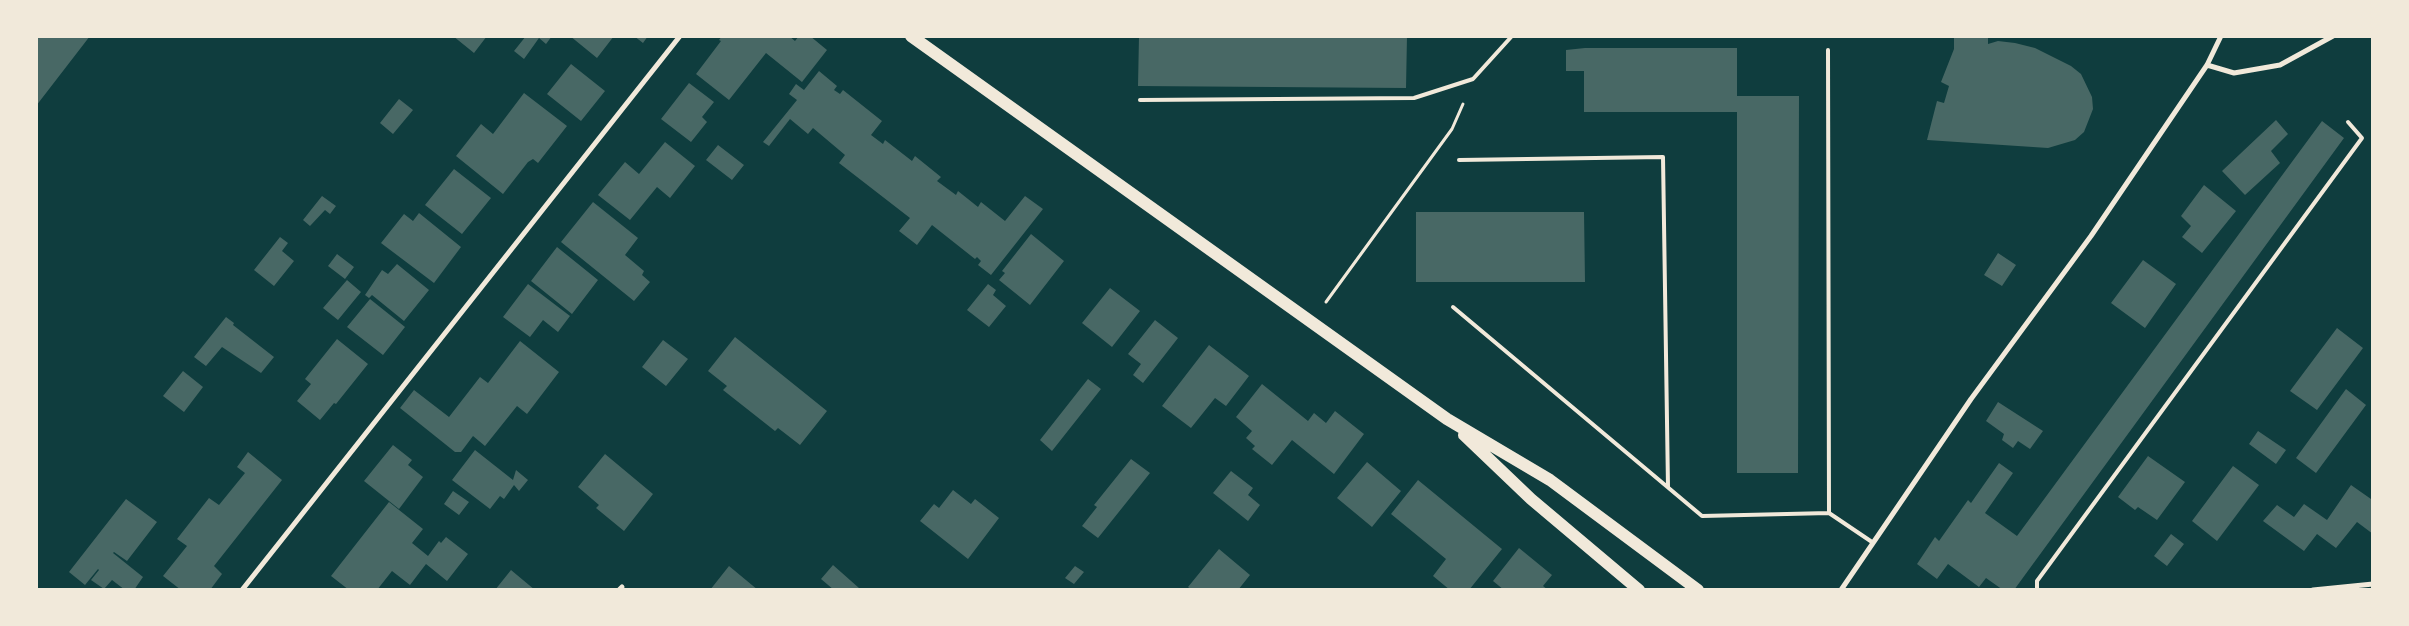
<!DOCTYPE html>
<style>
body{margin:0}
#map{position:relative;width:2409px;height:626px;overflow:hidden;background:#0f3d3e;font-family:Manrope,sans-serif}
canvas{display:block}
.frame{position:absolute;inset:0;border:38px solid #f1e9da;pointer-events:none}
</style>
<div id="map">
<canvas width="2409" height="626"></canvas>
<div class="frame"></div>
</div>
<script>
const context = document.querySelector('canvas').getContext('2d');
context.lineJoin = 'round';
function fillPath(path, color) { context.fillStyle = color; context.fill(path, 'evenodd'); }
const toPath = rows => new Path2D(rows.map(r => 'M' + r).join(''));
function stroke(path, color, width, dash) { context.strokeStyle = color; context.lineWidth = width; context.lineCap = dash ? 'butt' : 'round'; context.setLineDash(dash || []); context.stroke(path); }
const building = toPath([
 [36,36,90,36,36,106],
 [453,36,487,36,474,53],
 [526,36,552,36,546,44,539,38,524,59,514,51],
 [570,36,614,36,597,58],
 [634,36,648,36,643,43],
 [722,36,789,36,795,41,799,36,810,36,827,50,802,82,766,53,729,100,696,74,721,41,719,40],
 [1139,36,1407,36,1406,88,1138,86],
 [1954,36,1988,36,1988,44,1998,41,2015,43,2035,48,2071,66,2081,74,2092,97,2093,109,2084,132,2075,140,2048,148,1927,140,1937,101,1944,103,1949,86,1941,82,1954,49],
 [1585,48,1737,48,1737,96,1799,96,1798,473,1737,473,1737,112,1584,112,1584,71,1566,71,1566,50],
 [571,64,605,91,581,121,547,94],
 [819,71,837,86,834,90,840,94,843,90,882,121,871,135,883,144,885,140,912,161,915,156,941,177,937,181,956,195,958,191,978,207,981,202,1005,221,1025,196,1043,209,991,275,978,265,981,261,977,257,975,259,932,225,917,245,899,231,910,218,839,163,845,155,813,128,808,134,790,119,769,146,763,142,797,100,789,94,796,84,804,90],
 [689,83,714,102,702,117,707,122,691,142,661,119],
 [524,93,567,126,538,163,533,159,528,162,503,194,456,156,481,124,493,134],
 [399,99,413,110,393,134,380,123],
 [2276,120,2288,134,2271,151,2280,163,2245,195,2222,171],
 [2322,121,2344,138,2014,590,2003,590,1986,578,1979,587,1948,564,1937,579,1917,564,1935,537,1939,541,1968,500,1971,503,1999,463,2013,473,1985,513,2017,536],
 [665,142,695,166,670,198,657,187,630,220,598,195,625,162,639,174],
 [718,145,744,165,732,180,706,160],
 [454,169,491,198,462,234,425,205],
 [2204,185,2236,211,2202,253,2182,237,2191,226,2181,216],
 [322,196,336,206,330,214,325,210,310,226,303,220],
 [593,202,638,238,625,255,644,271,642,275,650,282,634,301,561,242],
 [1416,212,1584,212,1585,282,1416,282],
 [419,213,461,247,434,283,381,243,404,214,413,221],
 [1031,234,1064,261,1030,305,999,280,1005,273,1002,271],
 [280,237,288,243,282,251,294,261,274,286,254,270],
 [557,247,598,280,572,314,531,281],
 [1998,253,2016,265,2002,286,1984,275],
 [337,254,354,267,345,279,328,266],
 [2143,260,2176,284,2145,328,2111,303],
 [397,264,429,290,404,321,372,295,369,298,365,295,382,270,388,274],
 [347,280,361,292,338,320,323,308],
 [528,284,570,316,558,332,543,320,530,337,503,317],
 [988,284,996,290,993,295,1006,306,989,327,967,310],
 [1110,288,1140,311,1112,347,1082,323],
 [370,299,405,327,383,355,347,327],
 [226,317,234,323,233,325,274,357,261,373,222,347,206,366,194,357],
 [1155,320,1178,338,1143,383,1133,375,1141,364,1128,354],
 [2337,328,2363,348,2317,410,2290,391],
 [735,337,827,411,800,445,778,428,775,431,723,390,727,386,708,371],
 [337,339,368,364,336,404,334,403,320,420,297,401,311,384,305,379],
 [663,340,688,359,666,386,642,367],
 [520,341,559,372,527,414,517,406,485,446,473,436,461,452,455,452,400,408,414,390,449,417,480,377,488,383],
 [1209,345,1249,376,1226,406,1215,398,1191,428,1162,406],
 [183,371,203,387,184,412,163,396],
 [1088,379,1101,389,1052,451,1040,440],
 [1262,384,1308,421,1314,413,1326,423,1335,411,1364,434,1334,474,1292,440,1272,465,1252,449,1255,446,1246,438,1252,431,1236,417],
 [2346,389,2366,405,2316,473,2296,458],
 [1998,402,2043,431,2030,449,2018,441,2013,448,2002,440,2004,434,1986,421],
 [2258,431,2286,450,2276,464,2249,444],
 [393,445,412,460,408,465,423,477,399,509,364,481],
 [475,450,513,480,516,470,528,480,519,491,514,485,504,499,500,496,490,509,452,480],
 [248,452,282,480,214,566,222,574,210,590,181,590,163,576,187,546,177,539,209,498,219,505,245,473,237,467],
 [605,454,653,494,624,531,596,508,599,505,578,487],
 [2148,456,2185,482,2157,520,2138,507,2135,510,2118,497],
 [1131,459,1150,473,1098,538,1082,526,1097,507,1094,505],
 [1367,462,1401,491,1372,527,1337,498],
 [2233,466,2259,485,2217,541,2192,521],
 [1231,471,1253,488,1248,495,1260,505,1248,521,1213,493],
 [1418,480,1502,549,1469,590,1450,590,1433,576,1446,559,1391,514],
 [2351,485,2371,499,2373,497,2373,534,2357,522,2336,548,2317,534,2304,551,2263,521,2277,505,2294,517,2304,504,2327,520],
 [953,490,971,504,975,499,999,518,968,559,920,521,934,504,939,508],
 [453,491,469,502,459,515,444,504],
 [126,499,157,522,127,561,114,552,113,553,143,577,134,590,125,590,112,580,104,589,91,580,99,570,98,569,85,585,69,572],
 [389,502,423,529,412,543,428,556,439,541,441,543,446,537,468,554,447,581,426,564,410,585,392,571,377,590,349,590,331,576],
 [2171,534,2184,544,2167,566,2154,556],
 [1519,548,1552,575,1543,586,1548,590,1504,590,1493,581],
 [1219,549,1250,575,1238,590,1192,590,1188,587],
 [833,565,859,588,857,590,834,590,821,579],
 [729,566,758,590,710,590],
 [1075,566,1084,572,1074,584,1065,578],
 [511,570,535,590,495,590]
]);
const path = toPath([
 [1326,302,1452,129,1463,104]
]);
const service = toPath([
 [1828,50,1829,513],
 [1140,100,1414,98,1473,79,1512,36],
 [1459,160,1663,157,1668,487],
 [1453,307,1702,516,1829,513,1872,542],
 [2037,590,2037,581,2362,138,2348,122]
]);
const minor = toPath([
 [2207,65,2234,73,2280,65,2333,36],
 [242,590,680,36],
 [619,590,622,587],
 [1841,590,1971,399,2091,236,2207,65,2221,36],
 [2313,590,2373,584]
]);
const primary = toPath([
 [911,36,1447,419,1550,480,1698,590],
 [1464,435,1531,499,1639,590]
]);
fillPath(building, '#486865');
stroke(path, '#f1e9da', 3);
stroke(service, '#f1e9da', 4);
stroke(minor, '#f1e9da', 5);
stroke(primary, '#f1e9da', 12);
</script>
